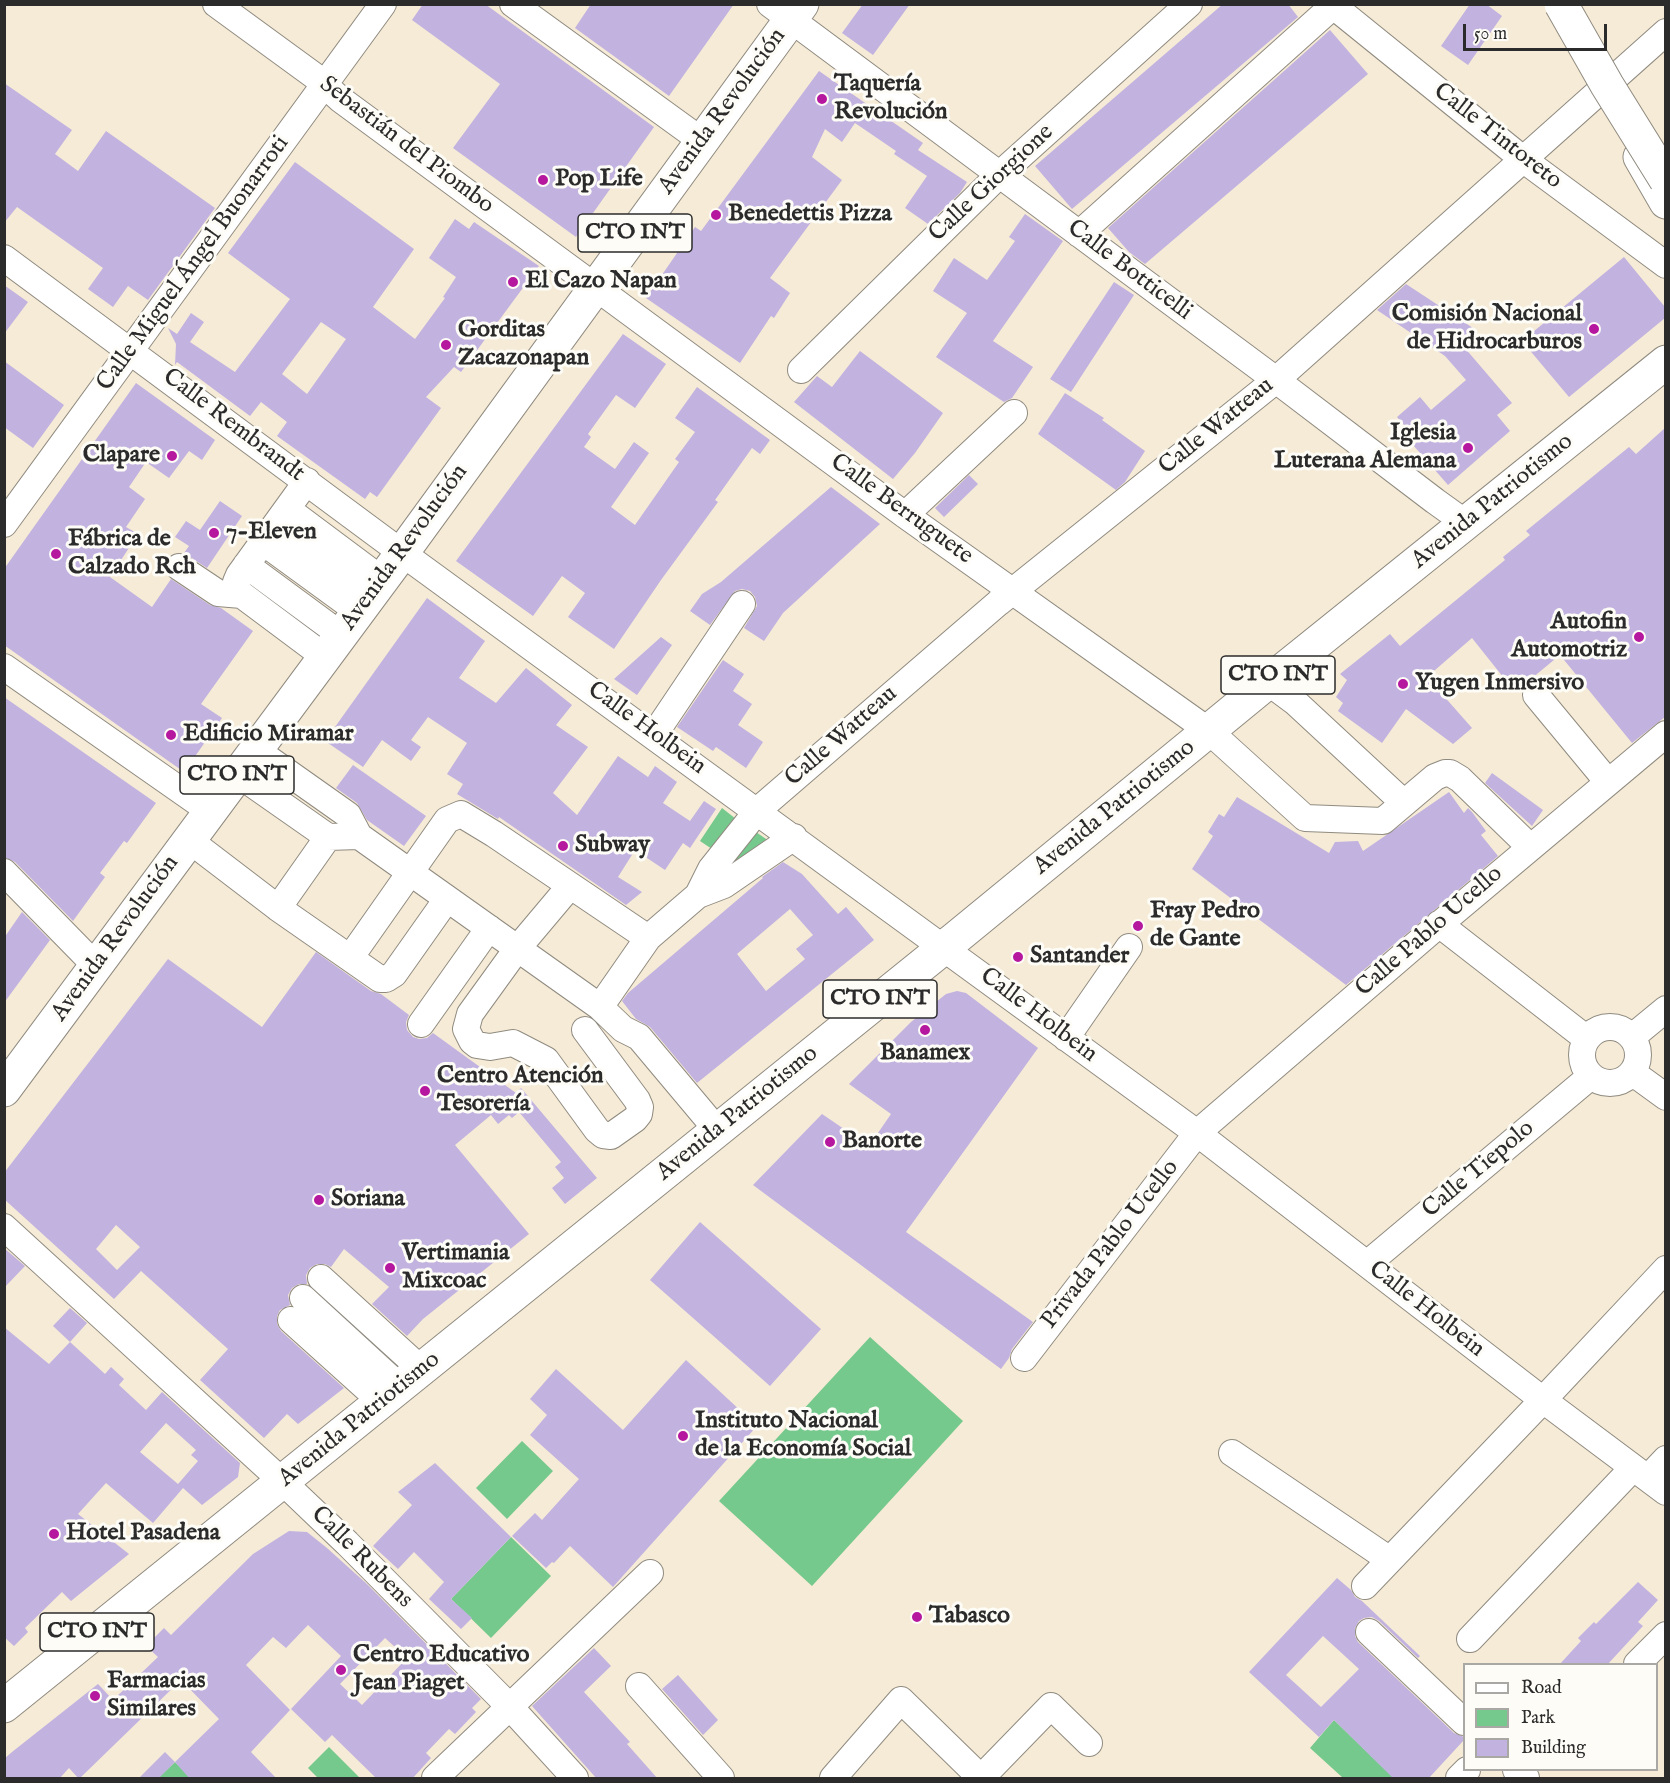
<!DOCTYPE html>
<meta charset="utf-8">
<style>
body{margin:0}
#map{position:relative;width:1670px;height:1783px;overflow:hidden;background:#f6ebd6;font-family:"IM FELL English",serif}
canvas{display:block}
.frame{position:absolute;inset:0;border:6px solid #2b2b2b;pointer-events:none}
.legend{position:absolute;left:1463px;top:1663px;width:195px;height:108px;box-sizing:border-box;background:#fdfcf7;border:2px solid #a9a8a5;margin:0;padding:8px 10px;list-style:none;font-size:18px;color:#2b2b2b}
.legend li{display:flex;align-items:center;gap:12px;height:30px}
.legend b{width:30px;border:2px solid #a9a8a5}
.scale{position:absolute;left:1463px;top:24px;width:144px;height:27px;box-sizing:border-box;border:3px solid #2b2b2b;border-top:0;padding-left:8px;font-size:18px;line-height:21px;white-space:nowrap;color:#2b2b2b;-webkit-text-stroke:4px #fdfcf7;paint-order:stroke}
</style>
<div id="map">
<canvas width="1670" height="1783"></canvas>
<div class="frame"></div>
<ul class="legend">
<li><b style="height:8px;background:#fff"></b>Road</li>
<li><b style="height:16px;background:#76c98d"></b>Park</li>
<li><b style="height:16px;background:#c2b2e0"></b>Building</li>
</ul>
<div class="scale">50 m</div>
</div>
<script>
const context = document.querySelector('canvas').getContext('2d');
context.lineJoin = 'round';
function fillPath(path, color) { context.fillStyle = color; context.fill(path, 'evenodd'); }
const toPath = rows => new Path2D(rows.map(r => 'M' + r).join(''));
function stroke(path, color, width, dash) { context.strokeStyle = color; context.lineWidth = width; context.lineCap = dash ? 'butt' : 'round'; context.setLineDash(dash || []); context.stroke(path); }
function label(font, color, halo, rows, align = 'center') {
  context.font = font + ' "IM FELL English",serif'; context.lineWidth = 6; context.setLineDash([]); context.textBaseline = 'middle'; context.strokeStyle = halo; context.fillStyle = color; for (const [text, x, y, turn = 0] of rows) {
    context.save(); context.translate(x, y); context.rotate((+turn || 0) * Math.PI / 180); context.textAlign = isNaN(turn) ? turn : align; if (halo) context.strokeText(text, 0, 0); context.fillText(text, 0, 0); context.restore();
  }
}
const green = toPath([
 [722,808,736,819,715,851,700,841],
 [750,828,772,843,744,865,728,855],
 [870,1337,963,1421,812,1586,719,1501],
 [522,1441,553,1471,507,1519,476,1488],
 [511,1537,551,1576,491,1638,451,1599],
 [1334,1720,1394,1778,1343,1778,1310,1748],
 [329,1747,360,1778,318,1778,308,1768],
 [175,1762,191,1778,158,1778]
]);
const building = toPath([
 [423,4,485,4,654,127,576,237,453,148,500,84,412,20],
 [591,4,734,4,669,96,575,28],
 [863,4,910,4,873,55,842,33],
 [1223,4,1288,4,1298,17,1072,209,1035,166],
 [1470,4,1486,4,1502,16,1468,65,1441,46],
 [1330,30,1368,74,1145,264,1129,252,1108,228],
 [819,71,923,143,918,150,967,182,960,193,928,224,905,208,927,176,894,154,896,151,855,123,842,142,825,129,812,157,842,180,770,278,790,293,774,318,771,316,740,363,646,298,695,227,701,231],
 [4,83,72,130,55,154,78,171,106,131,215,208,148,300,128,286,113,307,88,289,103,268,17,207,4,223],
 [295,162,414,249,373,307,415,339,445,298,443,297,456,277,429,258,455,219,469,229,474,222,539,266,461,372,454,367,426,397,441,408,377,497,370,492,365,499,277,436,287,422,261,402,250,416,177,362,175,365,176,344,168,328,177,334,191,313,204,322,190,342,235,372,290,299,228,253],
 [321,322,346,339,307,394,282,374],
 [1025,214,1063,241,993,341,1033,367,1012,398,1004,402,936,357,967,313,933,291,954,258,987,280,1015,241,1009,237],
 [1624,257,1665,307,1665,318,1569,397,1522,341],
 [1114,282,1134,295,1071,392,1050,379],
 [1406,284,1476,330,1464,347,1512,403,1497,415,1510,431,1448,485,1413,445,1418,441,1397,417,1420,397,1431,410,1466,380,1445,356,1377,310],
 [4,285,28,302,4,334],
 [623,334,666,364,635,408,616,395,588,434,591,437,584,447,615,469,634,442,649,453,611,507,635,525,679,462,675,459,695,432,675,418,697,387,770,440,760,454,752,448,715,500,718,502,661,580,614,649,568,617,585,593,562,576,533,616,456,561],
 [860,351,943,413,915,453,893,479,794,402,817,376,832,387],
 [4,361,64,405,33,448,4,427],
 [136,383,215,440,202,460,189,451,169,478,146,462,129,487,145,499,126,527,138,534,110,577,152,607,171,579,210,605,221,608,253,631,201,704,222,718,184,772,4,645,4,569],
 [1065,393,1104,418,1102,420,1145,451,1125,482,1116,490,1038,434],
 [1665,428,1665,717,1632,743,1560,655,1515,692,1472,638,1427,677,1472,728,1453,744,1406,709,1382,743,1338,711,1343,703,1336,697,1347,680,1340,674,1390,634,1400,646,1505,560,1503,557,1530,535,1526,531,1629,447,1636,454],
 [969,475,978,484,944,517,935,508],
 [831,487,880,524,783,613,764,641,744,628,757,606,755,597,750,591,742,589,735,591,710,625,690,611,702,594,721,582],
 [220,501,242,516,207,568,184,553,189,546,175,537,186,521,200,530],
 [427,598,485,641,459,678,496,703,526,668,572,705,556,725,588,747,553,793,577,815,618,756,648,777,655,766,677,782,663,803,690,821,704,801,716,809,690,848,683,843,665,870,635,850,618,877,642,892,626,905,499,817,498,819,457,794,463,784,447,774,467,743,428,717,411,740,421,747,411,761,382,740,363,767,325,741],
 [661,637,672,645,637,695,614,679],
 [723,660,744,674,733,691,752,704,738,725,763,742,746,768,716,747,713,751,677,727],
 [4,697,156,803,127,843,124,841,100,873,105,877,73,921,15,862,4,857],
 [353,765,426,816,404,846,367,820,357,803,336,788],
 [1492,773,1543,810,1532,826,1485,783],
 [1449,792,1464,813,1468,808,1472,812,1486,831,1481,835,1498,856,1346,985,1192,869,1213,836,1208,832,1219,814,1224,817,1237,797,1329,853,1335,842,1358,841,1363,851],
 [783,862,802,874,838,914,846,907,874,940,697,1083,650,1027,636,1019,622,1001,628,993,763,878,762,877],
 [790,909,813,935,796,949,805,959,766,991,737,954],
 [22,912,50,940,4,1003,4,938],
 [316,952,371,991,381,994,409,1015,406,1022,407,1030,413,1037,419,1039,427,1038,433,1033,516,1093,521,1088,597,1178,565,1204,552,1188,564,1178,555,1167,561,1162,519,1112,512,1118,509,1115,498,1124,491,1115,455,1145,529,1234,423,1319,407,1336,372,1304,389,1287,344,1249,331,1267,325,1264,317,1264,310,1268,306,1275,307,1284,299,1284,292,1288,288,1295,290,1305,280,1310,277,1316,277,1324,281,1331,344,1388,298,1424,287,1414,264,1438,200,1380,228,1349,141,1271,114,1299,4,1199,4,1173,168,959,262,1027],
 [116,1225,140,1247,117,1270,96,1249],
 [957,991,966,993,1038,1048,906,1232,1033,1322,1012,1349,1009,1358,1001,1369,753,1185,822,1114,869,1146,891,1114,849,1084,911,1022,946,994],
 [700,1222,821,1329,770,1386,650,1280],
 [4,1248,25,1266,4,1288],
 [70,1308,87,1323,70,1342,53,1326],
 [4,1327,49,1364,70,1342,105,1374,111,1367,124,1379,119,1385,146,1410,162,1392,240,1463,238,1477,202,1505,183,1488,153,1523,106,1483,78,1514,129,1554,71,1601,62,1592,25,1628,28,1632,14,1646,4,1637],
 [166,1423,196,1450,191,1455,198,1461,178,1484,140,1452],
 [686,1360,757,1426,613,1587,570,1546,554,1563,552,1562,546,1568,512,1536,535,1513,542,1520,579,1479,530,1435,547,1415,530,1399,556,1369,623,1430],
 [435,1463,511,1537,451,1599,472,1618,461,1629,429,1599,444,1582,414,1552,398,1569,373,1546,412,1505,398,1492],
 [289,1531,307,1532,327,1548,367,1584,481,1699,472,1708,476,1712,455,1734,449,1729,426,1753,431,1758,412,1779,377,1779,332,1735,325,1742,291,1709,341,1656,308,1625,286,1648,273,1637,246,1665,290,1710,251,1752,277,1779,190,1779,175,1762,219,1719,181,1680,79,1779,69,1768,59,1779,4,1779,4,1759,12,1752,98,1684,113,1700,158,1657,146,1646,164,1628,171,1635,253,1554],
 [385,1638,407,1658,362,1705,340,1684],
 [1337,1578,1351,1590,1355,1597,1362,1601,1420,1656,1418,1658,1379,1621,1372,1617,1364,1618,1359,1621,1355,1628,1355,1636,1358,1642,1454,1733,1464,1737,1464,1740,1428,1779,1394,1779,1334,1720,1319,1737,1249,1672],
 [1323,1636,1359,1669,1321,1707,1286,1675],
 [1638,1582,1658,1600,1638,1622,1643,1626,1607,1665,1559,1665,1581,1641,1578,1638,1594,1622,1596,1624],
 [594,1648,611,1666,584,1692,630,1742,627,1744,658,1779,597,1779,532,1706],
 [678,1675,718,1720,703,1735,662,1689],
 [165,1752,175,1762,158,1779,138,1779]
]);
const minor = toPath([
 [216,4,316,77,340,99,905,515,1209,731,1305,818,1383,821,1435,777,1445,773,1450,773,1460,779,1530,847],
 [513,4,702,141],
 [770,4,1276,380,1435,501,1467,524],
 [1331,4,1524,160,1666,265],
 [1079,234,1333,6],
 [4,258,402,553,1197,1133,1543,1400,1666,1492],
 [801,370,999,175,1189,4],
 [307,481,239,575,236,582,237,589,242,595,325,657],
 [287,509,382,580],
 [905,515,1014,413],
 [4,524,383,4],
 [285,536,369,597],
 [263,542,359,612],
 [246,565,341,635],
 [179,567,218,593,242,595],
 [4,667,210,811],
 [1268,682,1295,702,1404,803],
 [1536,695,1608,782],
 [654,735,742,604],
 [256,750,348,815,359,836,600,1007,623,1029,639,1037,717,1130],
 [238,774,328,837,359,836],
 [189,840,278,908,380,979,386,979,394,974,447,899],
 [4,872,96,966],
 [570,886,517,949,470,1014,466,1029,472,1041,477,1045,490,1047,513,1043,546,1060,597,1130,603,1135,611,1136,635,1119,639,1114,640,1107,637,1100,585,1030],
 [698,895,711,869,758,810,998,603,1276,380,1666,32],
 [278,908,328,837],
 [1439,924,1587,1039],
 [350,958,447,820,461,814,494,834,648,938],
 [600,1007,648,938,698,895,724,885,794,837],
 [421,1024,489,928],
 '1582 1055a28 28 0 1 1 56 0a28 28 0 1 1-56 0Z',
 [1632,1037,1666,1009],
 [1066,1038,1129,947],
 [1633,1073,1666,1097],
 [4,1227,283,1482,347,1543,511,1708,575,1778],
 [1367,1264,1591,1076],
 [321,1278,422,1370],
 [303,1298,400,1387],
 [291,1320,382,1402],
 [1024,1358,1197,1133,1435,928,1666,734],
 [1232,1453,1390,1560],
 [1648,1478,1666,1459],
 [1365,1586,1543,1400,1666,1269],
 [1369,1632,1464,1722],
 [1470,1639,1633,1468],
 [1637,1664,1666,1635],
 [639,1686,721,1778],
 [1516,1770,1526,1778],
 [435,1778,650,1573],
 [833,1778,901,1700,981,1778],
 [981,1778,1051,1706,1089,1743],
 [1459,1778,1467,1770]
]);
const major = toPath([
 [1640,157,1666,202],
 [4,1090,402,553,802,4],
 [4,1706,957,937,1268,682,1666,362]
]);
const highwayBridge = toPath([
 [1561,4,1607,85,1666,180]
]);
const markers = [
 [822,99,6,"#b5179e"],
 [543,180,6,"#b5179e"],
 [716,215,6,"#b5179e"],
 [513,282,6,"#b5179e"],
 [1594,329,6,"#b5179e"],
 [446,345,6,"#b5179e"],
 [1468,448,6,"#b5179e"],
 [172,456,6,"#b5179e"],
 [214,533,6,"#b5179e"],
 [56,554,6,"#b5179e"],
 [1639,637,6,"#b5179e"],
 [1403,684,6,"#b5179e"],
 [171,735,6,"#b5179e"],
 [563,846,6,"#b5179e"],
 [1138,926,6,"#b5179e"],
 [1018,957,6,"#b5179e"],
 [925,1030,6,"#b5179e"],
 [425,1091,6,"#b5179e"],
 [830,1142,6,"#b5179e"],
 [319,1200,6,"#b5179e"],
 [390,1268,6,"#b5179e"],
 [683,1436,6,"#b5179e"],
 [54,1534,6,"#b5179e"],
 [917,1617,6,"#b5179e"],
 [341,1670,6,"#b5179e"],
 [95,1696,6,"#b5179e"]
];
const shields = [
 [635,233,114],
 [1278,675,114],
 [237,775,114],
 [880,999,114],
 [97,1632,114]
];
const shieldNames = [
 ["CTO INT",635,233],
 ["CTO INT",1278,675],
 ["CTO INT",237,775],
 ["CTO INT",880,999],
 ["CTO INT",97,1632]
];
const poiNames = [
 ["Taquería",834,85],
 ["Revolución",834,113],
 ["Pop Life",555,180],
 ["Benedettis Pizza",728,215],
 ["El Cazo Napan",525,282],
 ["Comisión Nacional",1582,315,"right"],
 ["de Hidrocarburos",1582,343,"right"],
 ["Gorditas",458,331],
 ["Zacazonapan",458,359],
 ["Iglesia",1456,434,"right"],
 ["Luterana Alemana",1456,462,"right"],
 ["Clapare",160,456,"right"],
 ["7-Eleven",226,533],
 ["Fábrica de",68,540],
 ["Calzado Rch",68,568],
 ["Autofin",1627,623,"right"],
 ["Automotriz",1627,651,"right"],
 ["Yugen Inmersivo",1415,684],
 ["Edificio Miramar",183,735],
 ["Subway",575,846],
 ["Fray Pedro",1150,912],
 ["de Gante",1150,940],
 ["Santander",1030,957],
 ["Banamex",925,1054,"center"],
 ["Centro Atención",437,1077],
 ["Tesorería",437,1105],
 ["Banorte",842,1142],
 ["Soriana",331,1200],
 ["Vertimania",402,1254],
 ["Mixcoac",402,1282],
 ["Instituto Nacional",695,1422],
 ["de la Economía Social",695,1450],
 ["Hotel Pasadena",66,1534],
 ["Tabasco",929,1617],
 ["Centro Educativo",353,1656],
 ["Jean Piaget",353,1684],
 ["Farmacias",107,1682],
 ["Similares",107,1710]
];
const streetNames = [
 ["Avenida Revolución",723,112,-54],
 ["Calle Tintoreto",1497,137,38],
 ["Sebastián del Piombo",406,146,37],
 ["Calle Giorgione",992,184,-43],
 ["Calle Miguel Ángel Buonarroti",194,264,-54],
 ["Calle Botticelli",1129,271,37],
 ["Calle Rembrandt",233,426,37],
 ["Calle Watteau",1217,427,-39],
 ["Avenida Patriotismo",1493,502,-39],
 ["Calle Berruguete",901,510,36],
 ["Avenida Revolución",405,548,-54],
 ["Calle Holbein",646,729,36],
 ["Calle Watteau",842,737,-41],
 ["Avenida Patriotismo",1115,808,-39],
 ["Calle Pablo Ucello",1430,932,-41],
 ["Avenida Revolución",116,939,-54],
 ["Calle Holbein",1038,1016,37],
 ["Avenida Patriotismo",738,1114,-39],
 ["Calle Tiepolo",1479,1170,-40],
 ["Privada Pablo Ucello",1111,1245,-52],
 ["Calle Holbein",1426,1310,38],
 ["Avenida Patriotismo",360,1420,-39],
 ["Calle Rubens",361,1558,45]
];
fillPath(green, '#76c98d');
fillPath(building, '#c2b2e0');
stroke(minor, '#908b80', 28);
stroke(major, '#908b80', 35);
stroke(minor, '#fff', 26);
stroke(major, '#fff', 33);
stroke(highwayBridge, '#908b80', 35, []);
stroke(highwayBridge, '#fff', 33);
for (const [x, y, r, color] of markers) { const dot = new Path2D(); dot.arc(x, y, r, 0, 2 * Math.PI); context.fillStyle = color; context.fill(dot); stroke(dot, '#fdfcf7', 2); }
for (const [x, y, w] of shields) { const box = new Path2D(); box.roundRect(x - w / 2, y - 19, w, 38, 4.5); context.fillStyle = '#fdfcf7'; context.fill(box); stroke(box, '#2b2b2b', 1.5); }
label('bold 22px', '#2b2b2b', null, shieldNames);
label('bold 24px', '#2b2b2b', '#fdfcf7', poiNames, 'left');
label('24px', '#2b2b2b', '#fdfcf7', streetNames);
</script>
